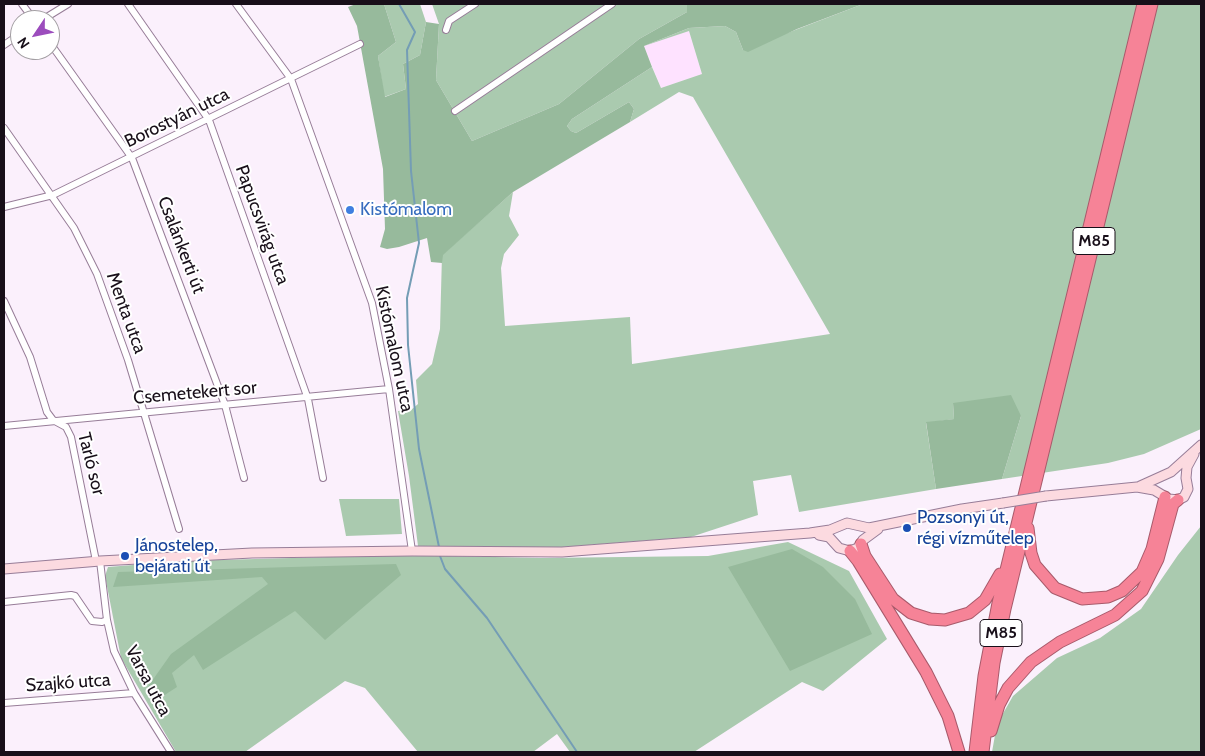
<!DOCTYPE html>
<meta charset="utf-8">
<style>
body{margin:0}
#map{position:relative;width:1205px;height:756px;overflow:hidden;background:#fbf0fc;font-family:Cabin,sans-serif}
canvas{display:block}
.frame{position:absolute;inset:0;border:5px solid #180f19;pointer-events:none}
.north{position:absolute;left:10px;top:10px;width:50px;height:50px;box-sizing:border-box;background:#fff;border:1px solid #a39fa3;border-radius:50%;rotate:236deg;font-size:14px;font-weight:700;line-height:20px;text-align:center;color:#180f19}
.north::after{content:'';display:block;margin:auto;width:18px;height:22px;background:#9c4dbd;clip-path:polygon(50% 0,100% 100%,50% 72%,0 100%)}
</style>
<div id="map">
<canvas width="1205" height="756"></canvas>
<div class="frame"></div>
<div class="north">N</div>
</div>
<script>
const context = document.querySelector('canvas').getContext('2d');
context.lineJoin = 'round';
function fillPath(path, color) { context.fillStyle = color; context.fill(path, 'evenodd'); }
const toPath = rows => new Path2D(rows.map(r => 'M' + r).join(''));
function stroke(path, color, width, dash) { context.strokeStyle = color; context.lineWidth = width; context.lineCap = dash ? 'butt' : 'round'; context.setLineDash(dash || []); context.stroke(path); }
function label(font, color, halo, rows, align = 'center') {
  context.font = font + ' Cabin,sans-serif'; context.lineWidth = 4; context.setLineDash([]); context.textBaseline = 'middle'; context.strokeStyle = halo; context.fillStyle = color; for (const [text, x, y, turn = 0] of rows) {
    context.save(); context.translate(x, y); context.rotate((+turn || 0) * Math.PI / 180); context.textAlign = isNaN(turn) ? turn : align; if (halo) context.strokeText(text, 0, 0); context.fillText(text, 0, 0); context.restore();
  }
}
const built = toPath([
 [689,31,702,74,661,88,644,46]
]);
const green = toPath([
 [384,4,420,4,426,22,420,55,403,64,406,89,384,97,378,56,396,42],
 [432,4,687,4,687,12,639,39,559,104,472,141,436,80,439,24],
 [863,4,1201,4,1201,429,1144,454,1108,463,1002,479,1021,416,953,403,954,419,926,423,936,489,799,512,791,475,753,481,758,515,691,537,563,547,497,548,418,546,409,476,398,411,411,410,418,404,416,380,432,364,440,329,442,255,513,192,509,216,519,235,504,254,501,268,505,326,630,317,632,364,830,334,693,97,679,92,630,122,634,109,629,102,576,133,571,131,567,126,572,119,652,67,661,88,702,74,689,31,644,46,689,28,725,26,736,32,743,50],
 [339,499,399,499,402,534,346,536],
 [1201,526,1201,752,992,752,997,724,1013,696,1057,658,1100,638,1141,609,1178,555],
 [788,542,849,571,887,639,823,691,802,682,694,752,570,752,557,734,533,752,418,752,365,688,345,681,245,752,176,752,121,658,105,576,108,567,182,561,401,555,541,558,708,556]
]);
const forest = toPath([
 [356,4,384,4,396,42,378,56,385,97,406,89,403,64,420,55,426,22,439,24,436,80,472,141,559,104,639,39,687,12,687,4,863,4,797,29,748,52,743,50,736,32,725,26,689,28,644,46,652,67,572,119,567,126,571,131,576,133,629,102,634,109,630,122,513,192,443,255,442,263,431,262,427,238,399,247,387,249,380,247,385,229,383,169,357,26,348,7],
 [1011,395,1021,416,1002,479,936,489,926,422,954,419,953,403],
 [792,549,823,567,855,599,872,634,790,671,728,567],
 [396,564,401,575,325,640,295,611,203,670,194,655,172,673,177,687,157,700,147,688,171,654,268,584,262,577,113,587,118,572]
]);
const stream = toPath([
 [399,4,415,32,407,50,411,171,419,243,407,298,408,345,419,449,439,547],
 [440,556,445,569,487,618,577,752]
]);
const street = toPath([
 [22,4,34,20],
 [128,4,209,120,308,399,323,478],
 [236,4,291,79,372,303,389,389,412,551],
 [42,20,68,4],
 [446,30,449,21,475,4],
 [50,43,132,158,225,405,244,478],
 [4,45,20,34],
 [455,111,612,4],
 [4,128,74,228,97,274,128,360,179,529],
 [4,207,53,195,360,44],
 [4,301,30,357,47,412,53,420,66,427,71,437,96,561],
 [4,426,389,389],
 [100,561,107,620,114,651,134,693,171,752],
 [4,602,71,595,75,596,92,621,102,622,107,620],
 [4,703,134,693]
]);
const secondary = toPath([
 [1140,486,1171,472,1201,445],
 [1046,496,1137,487,1154,490,1169,499,1178,500,1184,497,1188,489,1186,478,1187,467,1194,454],
 [819,535,829,537,839,548,850,551,858,548,863,540,878,529],
 [4,569,100,561,252,553,412,551,562,552,810,533,830,530,847,523,869,528,962,509,1003,503]
]);
const highway = toPath([
 [1028,528,1031,553,1035,565,1055,588,1082,599,1108,597,1122,591,1142,572,1152,549,1165,497],
 [861,544,865,556,893,599,911,613,930,619,945,620,969,613,985,600,1000,574],
 [850,551,858,561,926,672,948,716,959,752],
 [991,731,999,705,1008,688,1031,662,1060,642,1115,615,1142,591,1158,559,1173,504,1178,500],
 [975,752,984,676,998,603,1143,4],
 [983,752,994,663,1005,609,1152,4]
]);
const secondaryBridge = toPath([
 [1003,503,1046,496]
]);
const markers = [
 [350,210,5,"#3f7fe0"],
 [907,528,5,"#1a4fb4"],
 [125,556,5,"#1a4fb4"]
];
const shields = [
 [1094,241,42],
 [1001,633,42]
];
const shieldNames = [
 ["M85",1094,241],
 ["M85",1001,633]
];
const streetNames = [
 ["Borostyán utca",177,118,-26],
 ["Papucsvirág utca",262,225,70],
 ["Csalánkerti út",181,245,69],
 ["Menta utca",126,313,70],
 ["Kistómalom utca",394,349,78],
 ["Csemetekert sor",195,393,-5],
 ["Tarló sor",91,464,76],
 ["Varsa utca",148,681,62],
 ["Szajkó utca",68,683,-4]
];
const shopNames = [
 ["Kistómalom",360,210]
];
const transitNames = [
 ["Pozsonyi út,",917,518],
 ["régi vízműtelep",917,539],
 ["Jánostelep,",135,546],
 ["bejárati út",135,567]
];
fillPath(built, '#fee2ff');
fillPath(green, '#aacaaf');
fillPath(forest, '#97ba9c');
stroke(stream, '#749db5', 2);
stroke(street, '#977d98', 8);
stroke(secondary, '#977d98', 11);
stroke(highway, '#a85a6b', 13);
stroke(street, '#fff', 6);
stroke(secondary, '#fcdae0', 9);
stroke(highway, '#f68397', 11);
stroke(secondaryBridge, '#977d98', 11, []);
stroke(secondaryBridge, '#fcdae0', 9);
for (const [x, y, r, color] of markers) { const dot = new Path2D(); dot.arc(x, y, r, 0, 2 * Math.PI); context.fillStyle = color; context.fill(dot); stroke(dot, '#fff', 2); }
for (const [x, y, w] of shields) { const box = new Path2D(); box.roundRect(x - w / 2, y - 13.5, w, 27, 4); context.fillStyle = '#fff'; context.fill(box); stroke(box, '#180f19', 1); }
label('bold 16px', '#180f19', null, shieldNames);
label('18px', '#180f19', '#fff', streetNames);
label('18px', '#366cbe', '#fff', shopNames, 'left');
label('18px', '#164399', '#fff', transitNames, 'left');
</script>
